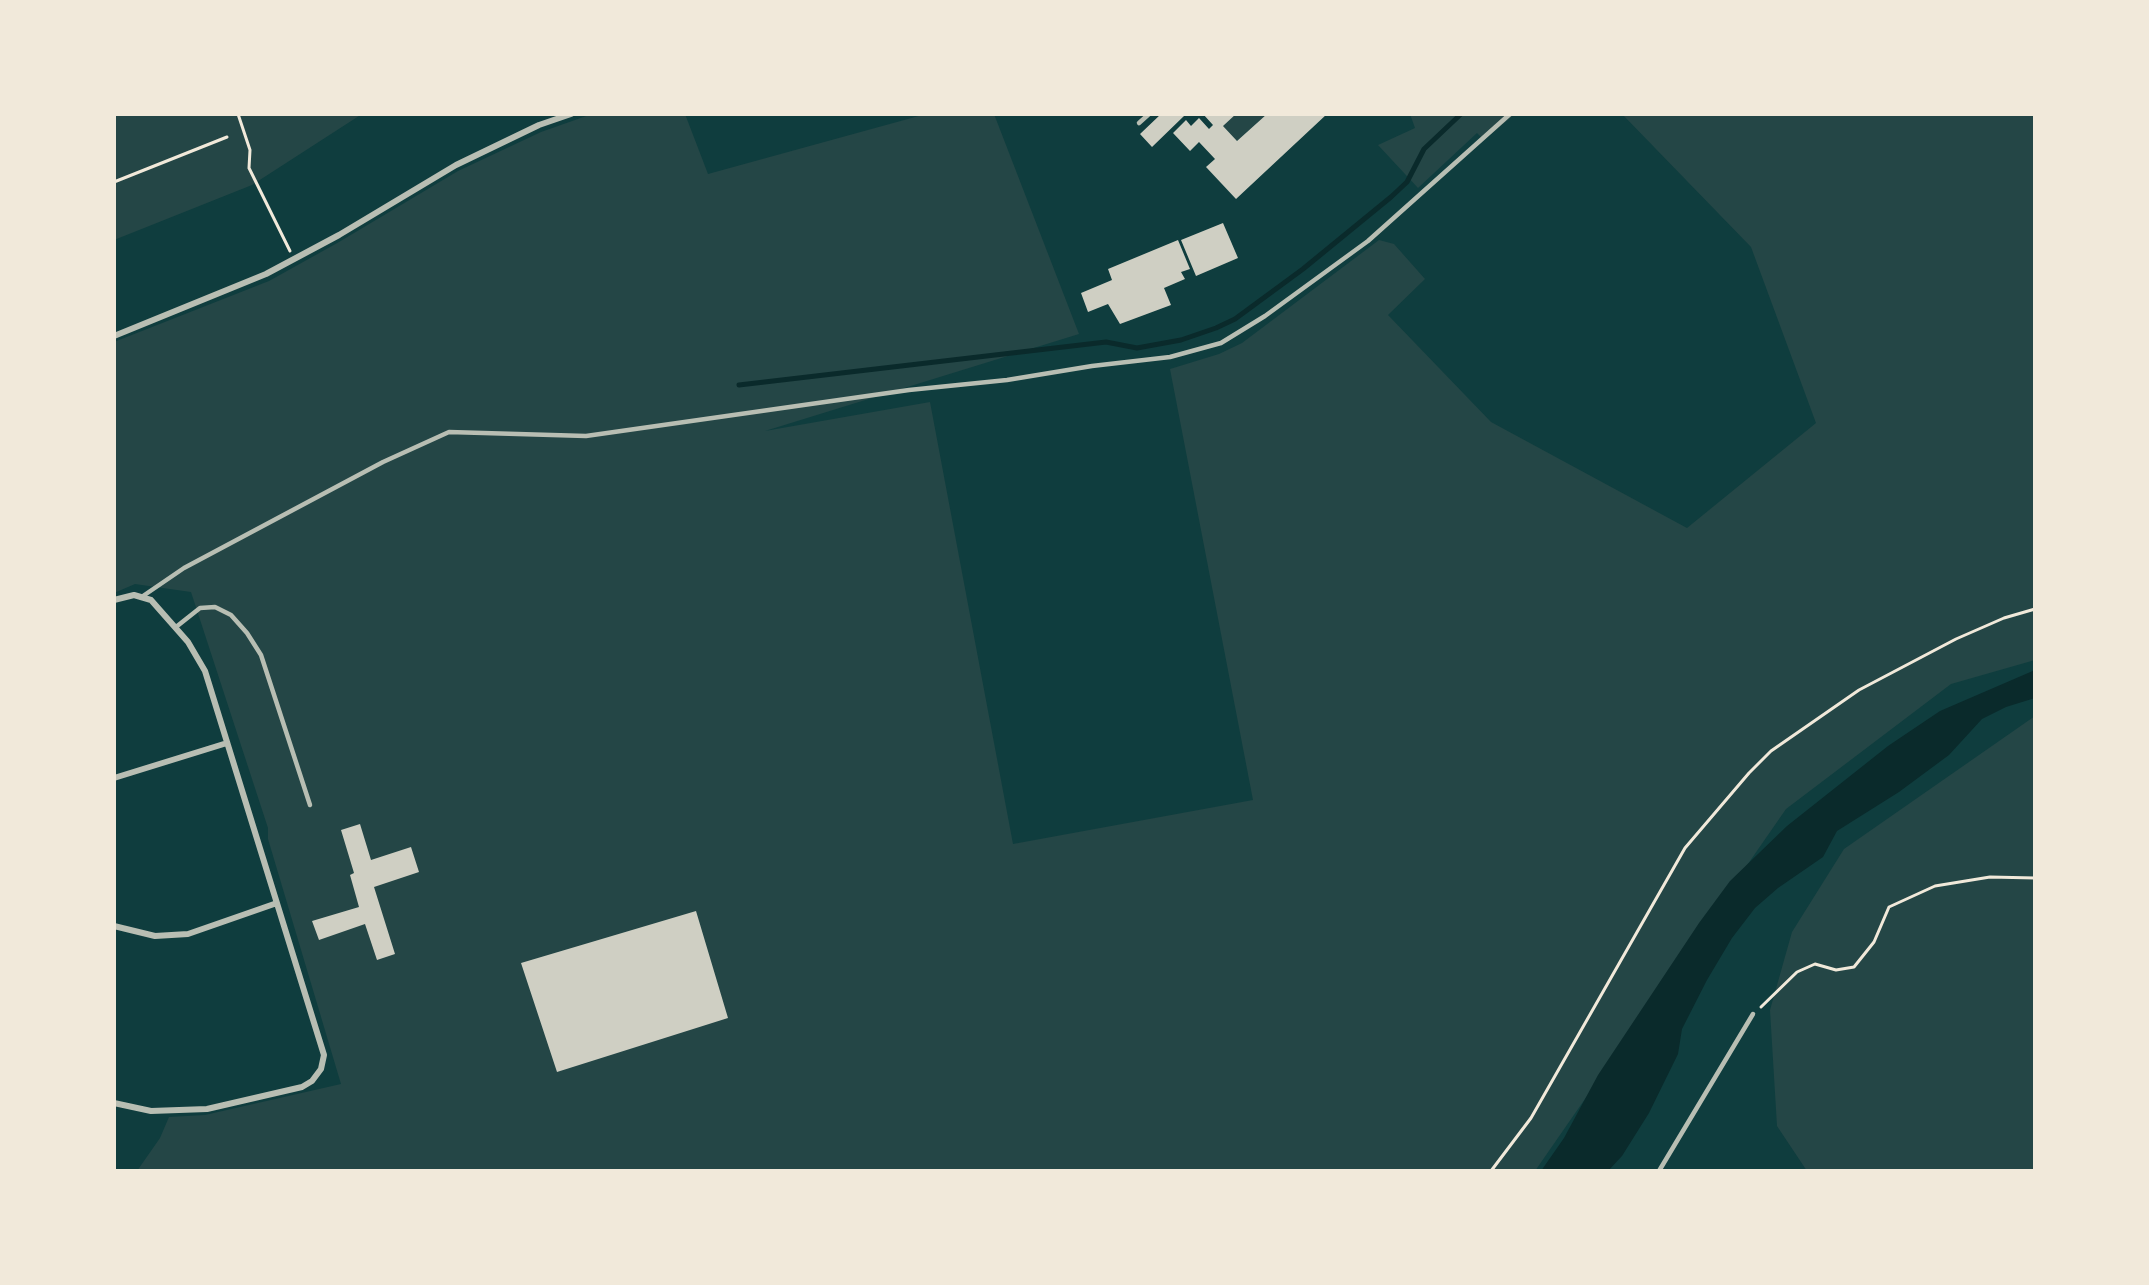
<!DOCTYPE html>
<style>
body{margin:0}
#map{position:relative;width:2149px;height:1285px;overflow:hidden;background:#0f3d3e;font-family:Literata,serif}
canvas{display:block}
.frame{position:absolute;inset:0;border:116px solid #f1e9da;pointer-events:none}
</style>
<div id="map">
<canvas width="2149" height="1285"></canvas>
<div class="frame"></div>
</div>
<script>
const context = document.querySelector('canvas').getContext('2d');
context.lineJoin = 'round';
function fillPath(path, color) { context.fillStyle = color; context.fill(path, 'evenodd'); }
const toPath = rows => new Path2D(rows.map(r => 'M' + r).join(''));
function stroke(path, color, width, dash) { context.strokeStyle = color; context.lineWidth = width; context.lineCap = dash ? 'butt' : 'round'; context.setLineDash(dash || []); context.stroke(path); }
const green = toPath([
 [114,114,362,114,252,185,114,240],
 [592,114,685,114,708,174,926,114,994,114,1079,334,765,431,930,402,1013,844,1253,800,1170,369,1219,354,1242,343,1379,240,1394,244,1425,279,1388,315,1491,422,1687,528,1816,423,1751,247,1622,114,2035,114,2035,660,1951,684,1786,809,1535,1171,137,1171,160,1138,169,1117,205,1115,341,1084,268,839,268,828,191,592,135,584,114,593,114,342,269,281,339,242,458,171,541,132],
 [1236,114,1267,114,1237,141,1223,126],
 [1410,114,1515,114,1484,140,1477,133,1418,188,1378,145,1415,128],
 [2035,716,2035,1171,1807,1171,1777,1126,1770,1010,1792,932,1844,849]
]);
const water = toPath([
 [2035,670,2035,698,2006,707,1982,719,1949,755,1899,792,1837,831,1823,857,1778,888,1755,908,1732,938,1707,980,1682,1029,1678,1054,1649,1113,1622,1156,1608,1171,1541,1171,1564,1138,1598,1075,1699,923,1730,881,1787,826,1888,746,1940,711]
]);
const stream = toPath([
 [739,385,1106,342,1137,348,1181,340,1216,328,1235,319,1303,269,1391,197,1407,182,1424,149,1461,114]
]);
const building = toPath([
 [1161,114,1184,116,1152,147,1140,134],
 [1203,114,1236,114,1223,126,1237,141,1267,114,1327,114,1236,199,1206,167,1215,159,1199,142,1190,151,1173,133,1186,120,1191,126,1199,118,1209,129,1213,125],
 [1223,223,1238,258,1196,276,1181,240],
 [1178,240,1190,269,1181,272,1185,279,1164,288,1171,305,1120,324,1108,304,1088,312,1081,293,1112,280,1108,269],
 [360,824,371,860,411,847,419,872,374,887,395,954,377,960,365,924,319,940,312,921,359,907,350,875,354,873,341,830],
 [696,911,728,1018,557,1072,521,963]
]);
const path = toPath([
 [238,114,250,150,249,168,290,251],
 [114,182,227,137],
 [1761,1007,1797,972,1815,964,1836,970,1854,967,1874,942,1889,907,1935,886,1990,877,2035,878],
 [1491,1171,1531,1118,1685,848,1749,773,1771,751,1859,690,1956,639,2004,618,2035,609]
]);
const service = toPath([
 [1139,123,1149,114],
 [143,596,184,568,383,462,449,432,586,436,909,390,1007,380,1092,366,1170,357,1221,343,1265,316,1368,241,1510,114],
 [176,627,200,608,215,607,231,615,247,633,261,655,310,805],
 [1659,1171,1753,1014]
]);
const minor = toPath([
 [114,336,266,274,339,235,456,165,539,125,571,114],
 [114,600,134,595,151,600,188,642,205,671,324,1055,321,1069,312,1081,302,1087,207,1109,151,1111,114,1103],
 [114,778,227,743],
 [114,926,155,936,188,934,277,903]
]);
fillPath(green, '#244646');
fillPath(water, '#0a2a2b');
stroke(stream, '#0a2a2b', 5);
fillPath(building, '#cfcfc3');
stroke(path, '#f1e9da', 3);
stroke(service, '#b8beb3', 4.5);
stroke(minor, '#b8beb3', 6);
</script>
